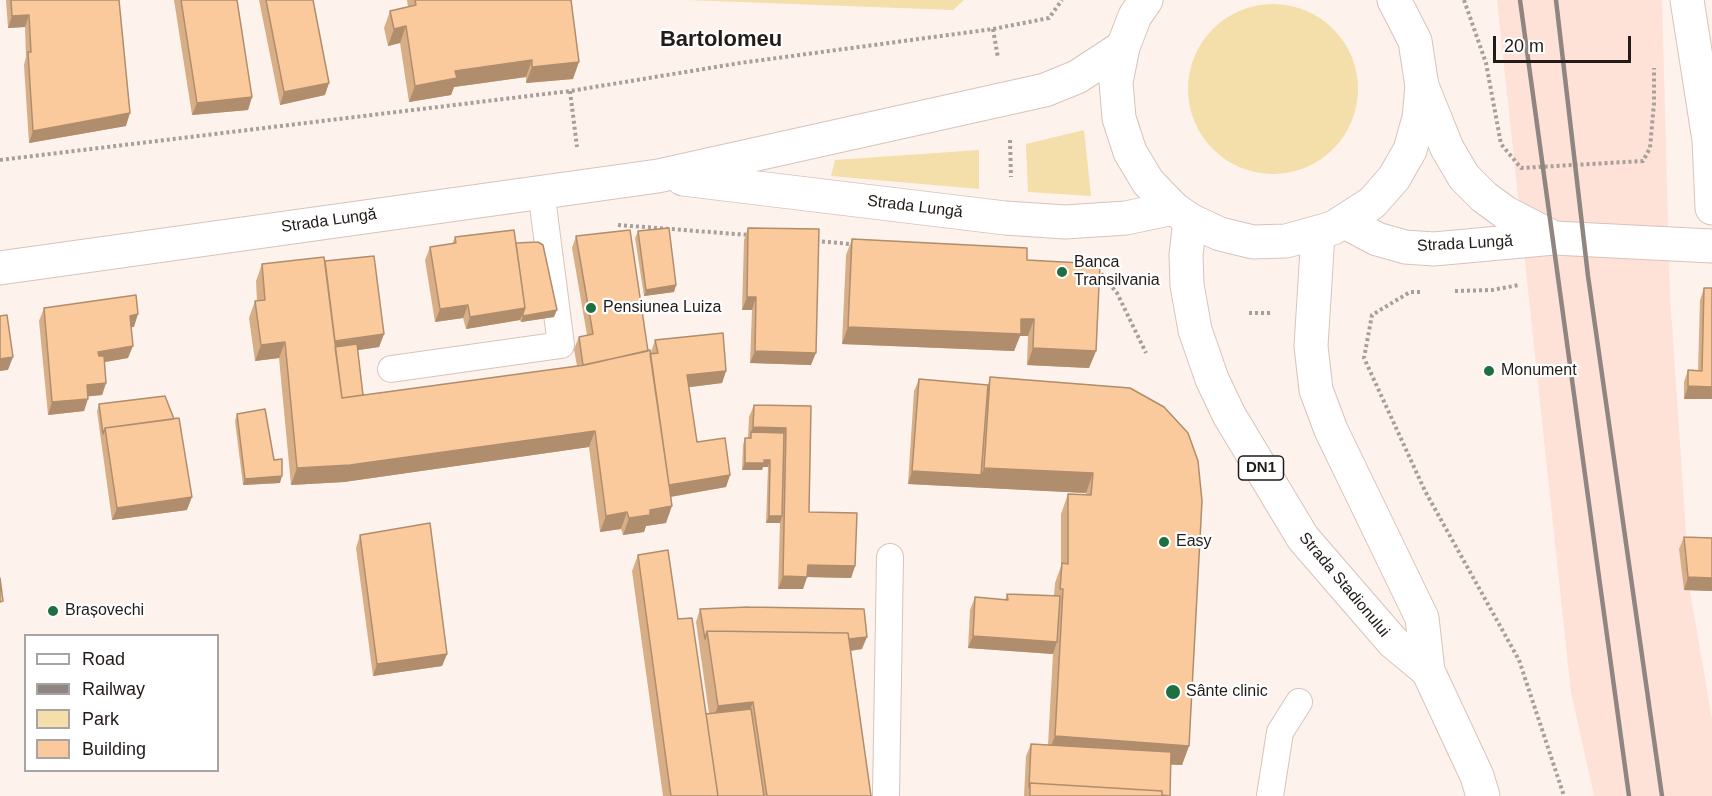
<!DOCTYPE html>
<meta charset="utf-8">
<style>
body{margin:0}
#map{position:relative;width:1712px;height:796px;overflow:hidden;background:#fef2ed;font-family:Helvetica,sans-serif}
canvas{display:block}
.legend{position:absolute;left:24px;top:634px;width:195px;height:138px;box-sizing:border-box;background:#fff;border:2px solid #a7a4a3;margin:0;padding:8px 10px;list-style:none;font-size:18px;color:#221b18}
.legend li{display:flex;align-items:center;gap:12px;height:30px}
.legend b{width:30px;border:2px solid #a7a4a3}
.scale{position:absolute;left:1493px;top:36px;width:138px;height:27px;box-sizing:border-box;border:3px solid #221b18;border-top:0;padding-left:8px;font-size:18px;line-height:21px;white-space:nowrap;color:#221b18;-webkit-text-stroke:4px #fff;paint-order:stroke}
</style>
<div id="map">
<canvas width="1712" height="796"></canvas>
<ul class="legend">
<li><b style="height:8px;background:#fff"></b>Road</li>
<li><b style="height:8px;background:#8f8581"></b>Railway</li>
<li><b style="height:16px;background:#f4deaa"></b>Park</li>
<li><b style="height:16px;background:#faca9c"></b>Building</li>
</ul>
<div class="scale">20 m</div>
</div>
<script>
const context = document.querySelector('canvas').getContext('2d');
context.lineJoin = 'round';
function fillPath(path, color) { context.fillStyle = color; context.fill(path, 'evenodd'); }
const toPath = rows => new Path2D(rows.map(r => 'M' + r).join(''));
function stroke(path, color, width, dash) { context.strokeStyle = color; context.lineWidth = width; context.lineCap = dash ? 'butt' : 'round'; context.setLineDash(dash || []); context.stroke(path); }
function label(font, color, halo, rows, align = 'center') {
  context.font = font + ' Helvetica,sans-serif'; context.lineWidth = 4.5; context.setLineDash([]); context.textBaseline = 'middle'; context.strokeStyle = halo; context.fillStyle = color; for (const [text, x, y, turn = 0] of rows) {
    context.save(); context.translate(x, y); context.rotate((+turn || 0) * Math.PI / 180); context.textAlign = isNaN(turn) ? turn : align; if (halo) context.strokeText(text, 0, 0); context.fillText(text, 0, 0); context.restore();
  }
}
const built = toPath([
 [1497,0,1662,0,1670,295,1690,591,1712,719,1712,796,1594,796,1571,693]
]);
const green = toPath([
 [687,0,964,0,953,10],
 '1188 89a85 85 0 1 1 170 0a85 85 0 1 1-170 0Z',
 [1084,130,1091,196,1028,192,1026,144],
 [979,150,979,189,831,176,835,160]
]);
const path = toPath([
 [1464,0,1486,63,1501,144,1521,168,1643,161,1650,148,1654,103,1654,68],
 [993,29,998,58],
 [570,91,577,147],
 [1010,140,1011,177],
 [0,160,570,91,740,63,993,29,1049,18,1062,0],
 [618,225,749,235],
 [816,241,850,244],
 [1096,271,1100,272,1117,293,1146,353],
 [1455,291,1492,290,1519,285],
 [1420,292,1410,292,1372,315,1364,358,1425,491,1519,660,1564,796],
 [1249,313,1273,313]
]);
const service = toPath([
 [391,369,561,345,541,190],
 [886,796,890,557],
 [1270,796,1280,732,1299,702]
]);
const minor = toPath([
 [1687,0,1709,140,1712,208]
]);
const secondary = toPath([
 [1422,86,1447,148,1464,177,1484,197,1506,213,1554,238],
 [683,179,1005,218,1065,222,1126,218,1173,208],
 [1345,222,1377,239,1405,247,1434,249,1554,238,1712,246],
 [0,268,658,176,1045,90,1077,77,1123,47]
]);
const primary = toPath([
 [1146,0,1135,16,1123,47,1116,82,1119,118,1130,152,1148,182,1173,208,1190,220,1220,234,1253,242,1286,241,1333,228,1372,203,1394,178,1410,150,1419,118,1422,86,1415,41,1394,0],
 [1190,220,1186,255,1187,285,1195,330,1212,379,1229,415,1303,538,1393,642,1428,671],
 [1318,234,1311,346,1316,390,1331,430,1422,618,1428,671,1477,776,1483,796]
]);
const rail = toPath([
 [1520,0,1629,796],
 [1556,0,1588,276,1662,796]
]);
const wall = toPath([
 [6,0,119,0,126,126,29,143,24,65,26,57,25,27,8,28],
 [174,0,237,0,252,97,248,110,192,115],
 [259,0,313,0,325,95,280,105],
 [407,0,571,0,573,79,526,83,526,77,454,87,451,95,409,102,400,43,388,46,384,28,390,11,408,7],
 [748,228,811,365,750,363,752,310,742,310,744,240],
 [638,231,676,285,674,292,644,296,635,238],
 [576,236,650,354,651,354,651,352,655,340,726,371,722,383,689,387,697,442,730,475,726,487,671,497,666,523,646,526,644,532,623,535,621,529,600,532,589,447,344,482,291,485,279,358,255,361,249,318,255,301,257,301,256,281,262,264,325,261,384,334,379,347,358,350,363,395,577,366,574,349,579,337,587,335,572,248],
 [455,237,516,243,554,317,521,322,520,320,466,329,463,318,435,322,425,260,430,247,452,244],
 [852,239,1027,260,1096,351,1089,368,1027,365,1028,336,1020,336,1014,351,842,344,846,255],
 [1704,288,1712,288,1712,399,1684,399,1684,382,1688,370,1698,371,1700,300],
 [44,308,134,327,131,327,128,358,104,362,106,383,102,395,88,396,84,411,48,415,39,321],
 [990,377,1130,388,1189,746,1182,765,1171,765,1169,796,1024,796,1026,756,1031,744,1048,745,1053,654,968,648,970,610,975,597,1005,600,1007,594,1054,596,1055,583,1061,566,1061,514,1068,494,1086,495,1086,493,908,484,914,391,919,379,988,385],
 [99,404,187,510,112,520,97,411],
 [754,405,811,406,809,512,855,566,851,578,807,577,803,589,778,589,780,523,766,523,768,467,763,467,762,470,742,470,743,445,745,438,748,438,749,417],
 [237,414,274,460,280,483,243,485,235,421],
 [360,535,447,654,442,666,373,676,356,548],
 [1684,537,1712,538,1712,591,1684,590,1679,549],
 [638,555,706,714,709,714,696,622,700,609,862,649,851,651,871,796,663,796,632,571]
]);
const shadedWall = toPath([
 [29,15,25,27,8,28,12,16],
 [406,26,400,43,388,46,394,29],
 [532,60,526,77,454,87,451,95,409,102,415,86,455,71],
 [579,62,573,79,526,83,532,67],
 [329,83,325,95,280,105,284,92],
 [252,97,248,110,192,115,197,103],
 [130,113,126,126,29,143,33,131],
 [676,285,674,292,644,296,646,290],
 [747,297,756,297,752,310,742,310],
 [468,305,463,318,435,322,440,309],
 [525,308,520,320,466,329,470,317],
 [557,310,554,317,521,322,523,316],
 [138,314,134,327,125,328,130,316],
 [1021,319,1034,319,1028,336,1020,336,1014,351,842,344,848,327],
 [384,334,379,347,332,354,333,342],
 [285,342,279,358,255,361,261,345],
 [133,346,128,358,94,364,98,352],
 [1033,348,1096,351,1089,368,1027,365],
 [755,351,816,353,811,365,750,363],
 [13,357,8,370,0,371,0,359],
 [726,371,722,383,683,388,687,375],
 [106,383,102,395,83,397,87,385],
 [1688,386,1712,387,1712,399,1684,399],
 [88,399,84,411,48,415,52,402],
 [753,427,786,428,782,440,751,432],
 [595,431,589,447,344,482,291,485,297,468],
 [764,460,770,460,768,467,763,467,762,470,742,470,745,463],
 [984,468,1093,473,1086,493,908,484,912,471,981,475],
 [730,475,726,487,663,498,667,486],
 [282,476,280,483,243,485,245,479],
 [192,497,187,510,112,520,117,508],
 [672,506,666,523,646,526,644,532,623,535,629,518,650,510],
 [627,512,621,529,600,532,606,516],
 [769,516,782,516,780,523,766,523],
 [808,565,855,566,851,578,807,577,803,589,778,589,783,576],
 [1688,577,1712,578,1712,591,1684,590],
 [973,636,1057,642,1053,654,968,648],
 [867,637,862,649,841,652,710,651],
 [447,654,442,666,373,676,377,664],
 [753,702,746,721,710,725,718,706],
 [1055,736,1189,746,1182,765,1047,756]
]);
const building = toPath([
 [11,0,119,0,130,113,33,131,28,52,31,52,29,15,12,16,11,0],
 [181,0,237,0,252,97,197,103,181,0],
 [266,0,313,0,329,83,284,92,266,0],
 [415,0,571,0,579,62,532,67,532,60,455,71,457,78,415,86,406,26,394,29,390,11,416,5,415,0],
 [669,228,676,285,646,290,638,231,669,228],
 [748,228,819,229,816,353,755,351,756,297,747,297,748,228],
 [514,230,525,308,470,317,468,305,440,309,430,247,456,243,455,237,514,230],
 [630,230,648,351,583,365,579,337,593,334,576,236,630,230],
 [852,239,1027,248,1027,260,1100,264,1096,351,1033,348,1034,319,1021,319,1021,334,848,327,852,239],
 [538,242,543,245,557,310,523,316,523,313,525,308,516,243,538,242],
 [374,256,384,334,335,341,325,261,374,256],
 [324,257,342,398,585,365,650,350,672,506,650,510,650,515,629,518,627,512,606,516,595,431,350,465,297,468,285,342,261,345,255,301,265,300,262,264,324,257],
 [1704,288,1712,288,1712,387,1688,386,1688,370,1702,371,1704,288],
 [136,295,138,314,130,316,133,346,98,352,99,356,104,356,106,383,87,385,88,399,52,402,44,308,136,295],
 [7,315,13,357,0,359,0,316,7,315],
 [723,333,726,371,687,375,697,442,725,438,730,475,669,485,650,354,658,353,655,340,723,333],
 [357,344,363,395,342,398,335,347,357,344],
 [990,377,1130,388,1164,407,1188,433,1198,461,1202,501,1189,746,1055,736,1063,589,1060,589,1062,563,1068,564,1068,494,1091,495,1093,473,984,468,990,377],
 [919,379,988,385,981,475,912,471,919,379],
 [165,396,174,419,105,428,103,434,99,404,165,396],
 [754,405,811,406,809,512,857,513,855,566,808,565,807,577,783,576,786,428,753,427,754,405],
 [265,409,274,460,282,459,282,476,245,479,237,414,265,409],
 [179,418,192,497,117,508,105,428,179,418],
 [751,432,784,433,782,516,769,516,770,460,764,460,764,463,745,463,745,438,751,438,751,432],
 [430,523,447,654,377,664,360,535,430,523],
 [1684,537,1712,538,1712,578,1688,577,1684,537],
 [668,550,678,619,692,618,718,796,671,796,638,555,668,550],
 [0,578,3,601,0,602,0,578],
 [1007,594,1060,596,1057,642,973,636,975,597,1008,600,1007,594],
 [748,607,864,609,867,637,849,639,848,633,707,631,705,639,700,609,748,607],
 [707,631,848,633,871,796,767,796,753,702,718,706,707,631],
 [751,709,764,796,718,796,706,714,751,709],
 [1031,744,1171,752,1170,796,1162,795,1162,791,1030,783,1029,787,1031,744],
 [1030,783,1162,791,1162,796,1030,796,1030,783]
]);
const markers = [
 [1062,272,6,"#1e7042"],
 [591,308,6,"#1e7042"],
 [1489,371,6,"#1e7042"],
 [1164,542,6,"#1e7042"],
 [53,611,6,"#1e7042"],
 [1173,692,8,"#1e7042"]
];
const shields = [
 [1261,468,45]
];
const shieldNames = [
 ["DN1",1261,468]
];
const streetNames = [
 ["Strada Lungă",915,207,7],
 ["Strada Lungă",329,221,-8],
 ["Strada Lungă",1465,244,-3],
 ["Strada Stadionului",1344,585,50]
];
const poiNames = [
 ["Banca",1074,263],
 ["Transilvania",1074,281],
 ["Pensiunea Luiza",603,308],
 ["Monument",1501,371],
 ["Easy",1176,542],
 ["Brașovechi",65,611],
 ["Sânte clinic",1186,692]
];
const districtNames = [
 ["Bartolomeu",721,40]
];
fillPath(built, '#fee2d7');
fillPath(green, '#f4deaa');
stroke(service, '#d7c3bb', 28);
stroke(minor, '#d7c3bb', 35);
stroke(secondary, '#d7c3bb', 35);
stroke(primary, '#d7c3bb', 35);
stroke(path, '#a99f9a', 4, [3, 3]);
stroke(service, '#fff', 26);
stroke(minor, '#fff', 33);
stroke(secondary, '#fff', 33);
stroke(primary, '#fff', 33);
stroke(rail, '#8f8581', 4.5);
fillPath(wall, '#d7ae86');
fillPath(shadedWall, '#af8d6d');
fillPath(building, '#faca9c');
stroke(building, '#af8d6d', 1.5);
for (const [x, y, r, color] of markers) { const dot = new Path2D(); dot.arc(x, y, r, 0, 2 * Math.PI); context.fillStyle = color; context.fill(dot); stroke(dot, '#fff', 2); }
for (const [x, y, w] of shields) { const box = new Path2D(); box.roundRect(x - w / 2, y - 12, w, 24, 4.5); context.fillStyle = '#fff'; context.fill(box); stroke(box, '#221b18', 1.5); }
label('bold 15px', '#221b18', null, shieldNames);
label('16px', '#221b18', '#fff', streetNames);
label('16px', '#221b18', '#fff', poiNames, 'left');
label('bold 22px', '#221b18', '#fff', districtNames);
</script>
